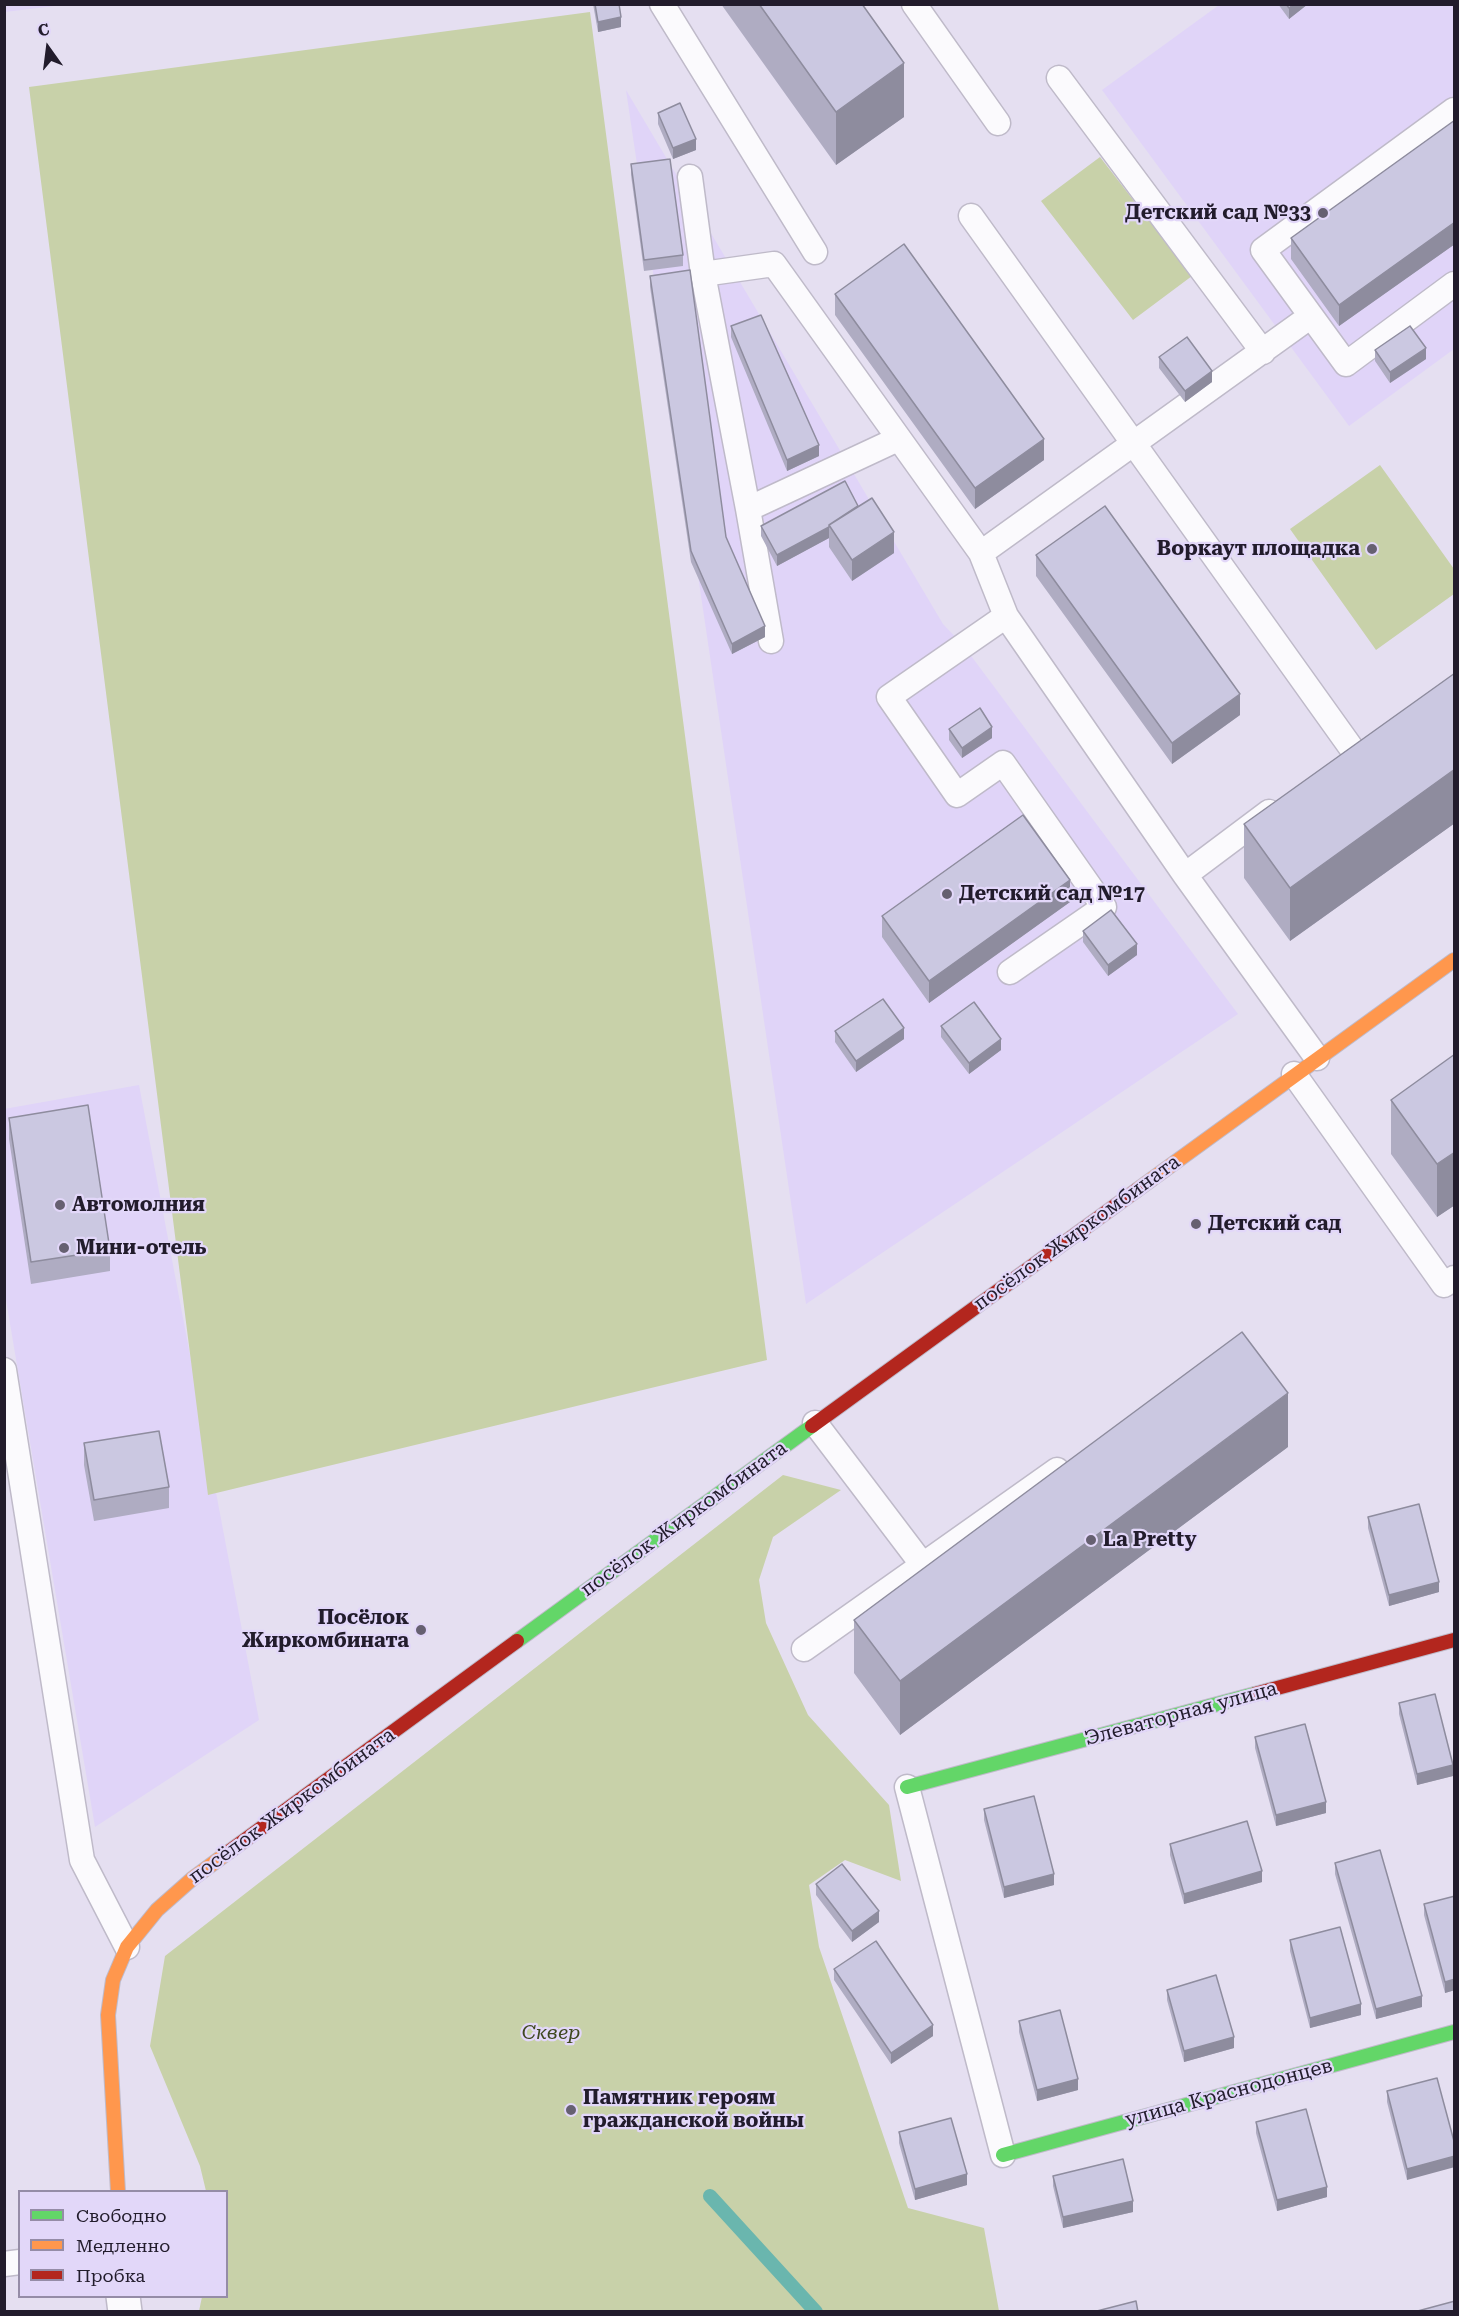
<!DOCTYPE html>
<meta charset="utf-8">
<style>
body{margin:0}
#map{position:relative;width:1459px;height:2316px;overflow:hidden;background:#e5dff1;font-family:"Roboto Serif",serif}
canvas{display:block}
.frame{position:absolute;inset:0;border:6px solid #221c2c;pointer-events:none}
.legend{position:absolute;left:18px;top:2190px;width:210px;height:108px;box-sizing:border-box;background:#e2d7f9;border:2px solid #958ca7;margin:0;padding:8px 10px;list-style:none;font-size:18px;color:#221c2c}
.legend li{display:flex;align-items:center;gap:12px;height:30px}
.legend b{width:30px;border:2px solid #958ca7}
.north{position:absolute;left:18px;top:18px;width:60px;height:60px;-webkit-text-stroke:4px #e2d7f9;paint-order:stroke;rotate:346deg;font-size:16px;font-weight:700;line-height:24px;text-align:center;color:#221c2c}
.north::after{content:'';display:block;margin:auto;width:21px;height:27px;background:#221c2c;clip-path:polygon(50% 0,100% 100%,50% 72%,0 100%)}
</style>
<div id="map">
<canvas width="1459" height="2316"></canvas>
<div class="frame"></div>
<ul class="legend">
<li><b style="height:8px;background:#63d668"></b>Свободно</li>
<li><b style="height:8px;background:#ff974d"></b>Медленно</li>
<li><b style="height:8px;background:#b3261e"></b>Пробка</li>
</ul>
<div class="north">С</div>
</div>
<script>
const context = document.querySelector('canvas').getContext('2d');
context.lineJoin = 'round';
function fillPath(path, color) { context.fillStyle = color; context.fill(path, 'evenodd'); }
const toPath = rows => new Path2D(rows.map(r => 'M' + r).join(''));
function stroke(path, color, width, dash) { context.strokeStyle = color; context.lineWidth = width; context.lineCap = dash ? 'butt' : 'round'; context.setLineDash(dash || []); context.stroke(path); }
function label(font, color, halo, rows, align = 'center') {
  context.font = font + ' "Roboto Serif",serif'; context.lineWidth = 4.5; context.setLineDash([]); context.textBaseline = 'middle'; context.strokeStyle = halo; context.fillStyle = color; for (const [text, x, y, turn = 0] of rows) {
    context.save(); context.translate(x, y); context.rotate((+turn || 0) * Math.PI / 180); context.textAlign = isNaN(turn) ? turn : align; if (halo) context.strokeText(text, 0, 0); context.fillText(text, 0, 0); context.restore();
  }
}
const built = toPath([
 [5,4,63,4,63,5,5,12],
 [1219,5,1454,5,1454,349,1349,426,1102,90],
 [626,90,943,624,963,645,1238,1014,806,1304],
 [139,1085,259,1720,95,1827,5,1294,4,1109]
]);
const green = toPath([
 [590,12,767,1360,208,1495,29,87],
 [1100,157,1192,276,1133,320,1041,201],
 [1380,465,1454,569,1454,594,1376,650,1290,529],
 [783,1475,841,1490,773,1537,759,1580,766,1623,808,1715,889,1805,901,1881,845,1860,809,1885,819,1947,908,2208,984,2228,999,2311,199,2311,202,2297,226,2296,226,2192,206,2191,200,2166,150,2046,165,1956]
]);
const stream = toPath([
 [710,2196,816,2312]
]);
const lane = toPath([
 [662,4,815,252],
 [914,4,998,123],
 [1059,78,1263,352],
 [1454,110,1263,250,1346,364,1454,284],
 [690,177,703,274],
 [971,216,1352,749],
 [898,439,748,509,703,274,774,264,981,553,1006,616,1185,875,1317,1058],
 [748,509,771,641],
 [981,553,1311,316],
 [1006,616,889,697,957,795,1003,763,1104,907,1010,972],
 [1185,875,1269,812],
 [1294,1074,1444,1285,1454,1278],
 [4,1370,82,1860,127,1947],
 [815,1423,922,1564],
 [804,1649,1057,1470],
 [907,1787,1003,2155],
 [4,2264,20,2262]
]);
const street = toPath([
 [123,2296,125,2312]
]);
const fast = toPath([
 [517,1641,812,1426],
 [907,1787,1255,1694],
 [1003,2155,1454,2032]
]);
const slow = toPath([
 [1137,1190,1454,960],
 [118,2192,108,2015,113,1980,127,1947,157,1910,192,1879,230,1851]
]);
const jam = toPath([
 [812,1426,1137,1190],
 [1255,1694,1454,1640],
 [230,1851,517,1641]
]);
const wall = toPath([
 [593,4,619,4,621,27,598,32],
 [721,4,862,4,904,117,836,165],
 [1278,4,1308,4,1289,19],
 [658,113,696,150,673,159,658,124],
 [1455,120,1455,244,1339,326,1291,259,1291,238],
 [631,164,683,255,683,266,644,271,631,175],
 [650,276,726,537,765,637,732,654,691,562,650,287],
 [835,294,1044,460,975,509,835,315],
 [731,326,819,456,787,471,731,337],
 [1375,350,1426,359,1390,383,1375,361],
 [1159,357,1212,382,1185,402,1159,368],
 [858,506,894,553,852,581,829,547,829,538,777,566,761,536,761,526],
 [1036,555,1240,715,1172,764,1036,576],
 [1455,673,1455,823,1290,941,1244,878,1244,824],
 [949,729,992,738,962,758,949,740],
 [1070,902,929,1003,882,937,882,916],
 [1083,931,1137,955,1108,976,1083,942],
 [941,1026,1001,1050,969,1074,941,1037],
 [835,1031,904,1039,856,1072,835,1042],
 [1455,1054,1455,1205,1437,1217,1391,1154,1391,1100],
 [9,1118,110,1250,110,1271,31,1284,9,1139],
 [84,1443,169,1487,169,1508,94,1521,84,1465],
 [1288,1447,900,1735,854,1673,854,1620],
 [1368,1517,1439,1592,1389,1606,1368,1528],
 [1399,1703,1453,1776,1417,1785,1399,1714],
 [1255,1737,1326,1813,1276,1826,1255,1748],
 [984,1809,1054,1885,1004,1898,984,1820],
 [1170,1844,1262,1882,1184,1904,1170,1855],
 [1335,1863,1422,2007,1376,2019,1335,1874],
 [816,1884,879,1922,852,1942,816,1895],
 [1455,1896,1455,1990,1445,1993,1424,1915,1424,1904],
 [1290,1940,1361,2015,1310,2028,1290,1951],
 [834,1969,933,2036,891,2064,834,1980],
 [1167,1990,1234,2048,1184,2062,1167,2000],
 [1019,2021,1078,2090,1037,2101,1019,2032],
 [1437,2078,1407,2180,1387,2102,1387,2091],
 [1256,2122,1327,2197,1277,2211,1256,2133],
 [899,2132,967,2185,915,2200,899,2143],
 [1053,2176,1133,2212,1063,2228,1053,2186]
]);
const shadedWall = toPath([
 [1294,4,1308,4,1289,19,1289,8],
 [621,17,621,27,598,32,598,22],
 [904,63,904,117,836,165,836,112],
 [696,139,696,150,673,159,673,148],
 [1455,222,1455,244,1339,326,1339,305],
 [1426,348,1426,359,1390,383,1390,372],
 [1212,371,1212,382,1185,402,1185,391],
 [1044,439,1044,460,975,509,975,488],
 [819,445,819,456,787,471,787,460],
 [829,527,829,538,777,566,777,555],
 [894,532,894,553,852,581,852,560],
 [765,626,765,637,732,654,732,644],
 [1240,694,1240,715,1172,764,1172,743],
 [992,727,992,738,962,758,962,748],
 [1455,769,1455,823,1290,941,1290,888],
 [1070,880,1070,902,929,1003,929,981],
 [1137,944,1137,955,1108,976,1108,965],
 [904,1028,904,1039,856,1072,856,1061],
 [1001,1039,1001,1050,969,1074,969,1063],
 [1455,1152,1455,1205,1437,1217,1437,1164],
 [1288,1393,1288,1447,900,1735,900,1681],
 [1439,1582,1439,1592,1389,1606,1389,1595],
 [1453,1765,1453,1776,1417,1785,1417,1774],
 [1326,1802,1326,1813,1276,1826,1276,1815],
 [1262,1871,1262,1882,1184,1904,1184,1894],
 [1054,1874,1054,1885,1004,1898,1004,1887],
 [879,1911,879,1922,852,1942,852,1931],
 [1455,1979,1455,1990,1445,1993,1445,1982],
 [1422,1996,1422,2007,1376,2019,1376,2009],
 [1361,2004,1361,2015,1310,2028,1310,2018],
 [933,2025,933,2036,891,2064,891,2053],
 [1234,2037,1234,2048,1184,2062,1184,2051],
 [1078,2079,1078,2090,1037,2101,1037,2090],
 [1455,2156,1455,2167,1407,2180,1407,2169],
 [967,2174,967,2185,915,2200,915,2189],
 [1327,2187,1327,2197,1277,2211,1277,2200],
 [1133,2201,1133,2212,1063,2228,1063,2217]
]);
const building = toPath([
 [595,4,619,4,621,17,598,22,595,4],
 [759,4,862,4,904,63,836,112,759,4],
 [1286,4,1294,4,1289,8,1286,4],
 [680,103,696,139,673,148,658,113,680,103],
 [1455,120,1455,222,1339,305,1291,238,1455,120],
 [670,159,683,255,644,260,631,164,670,159],
 [904,244,1044,439,975,488,835,294,904,244],
 [690,270,726,537,765,626,732,644,691,551,650,276,690,270],
 [761,315,819,445,787,460,731,326,761,315],
 [1410,326,1426,348,1390,372,1375,350,1410,326],
 [1187,337,1212,371,1185,391,1159,357,1187,337],
 [845,481,858,506,829,525,829,527,777,555,761,526,845,481],
 [872,498,894,532,852,560,829,525,872,498],
 [1105,506,1240,694,1172,743,1036,555,1105,506],
 [1455,673,1455,769,1290,888,1244,824,1455,673],
 [980,708,992,727,962,748,949,729,980,708],
 [1023,815,1070,880,929,981,882,916,1023,815],
 [1111,910,1137,944,1108,965,1083,931,1111,910],
 [883,999,904,1028,856,1061,835,1031,883,999],
 [974,1002,1001,1039,969,1063,941,1026,974,1002],
 [1455,1054,1455,1152,1437,1164,1391,1100,1455,1054],
 [88,1105,110,1250,31,1262,9,1118,88,1105],
 [1242,1332,1288,1393,900,1681,854,1620,1242,1332],
 [159,1431,169,1487,94,1500,84,1443,159,1431],
 [1419,1504,1439,1582,1389,1595,1368,1517,1419,1504],
 [1435,1694,1453,1765,1417,1774,1399,1703,1435,1694],
 [1305,1724,1326,1802,1276,1815,1255,1737,1305,1724],
 [1034,1796,1054,1874,1004,1887,984,1809,1034,1796],
 [1247,1821,1262,1871,1184,1894,1170,1844,1247,1821],
 [1380,1850,1422,1996,1376,2009,1335,1863,1380,1850],
 [842,1864,879,1911,852,1931,816,1884,842,1864],
 [1455,1896,1455,1979,1445,1982,1424,1904,1455,1896],
 [1340,1927,1361,2004,1310,2018,1290,1940,1340,1927],
 [876,1941,933,2025,891,2053,834,1969,876,1941],
 [1216,1975,1234,2037,1184,2051,1167,1990,1216,1975],
 [1060,2010,1078,2079,1037,2090,1019,2021,1060,2010],
 [1437,2078,1455,2145,1455,2156,1407,2169,1387,2091,1437,2078],
 [1306,2109,1327,2187,1277,2200,1256,2122,1306,2109],
 [951,2118,967,2174,915,2189,899,2132,951,2118],
 [1123,2159,1133,2201,1063,2217,1053,2176,1123,2159],
 [1136,2301,1138,2312,1093,2312,1136,2301],
 [1455,2301,1455,2312,1414,2312,1455,2301]
]);
const markers = [
 [1323,213,6,"#666071"],
 [1372,549,6,"#666071"],
 [947,894,6,"#666071"],
 [60,1205,6,"#666071"],
 [1196,1224,6,"#666071"],
 [64,1248,6,"#666071"],
 [1091,1540,6,"#666071"],
 [421,1630,6,"#666071"],
 [571,2110,6,"#666071"]
];
const poiNames = [
 ["Детский сад №33",1311,213,"right"],
 ["Воркаут площадка",1360,549,"right"],
 ["Детский сад №17",959,894],
 ["Автомолния",72,1205],
 ["Детский сад",1208,1224],
 ["Мини-отель",76,1248],
 ["La Pretty",1103,1540],
 ["Посёлок",409,1618,"right"],
 ["Жиркомбината",409,1641,"right"],
 ["Памятник героям",583,2098],
 ["гражданской войны",583,2121]
];
const streetNames = [
 ["посёлок Жиркомбината",1077,1233,-36],
 ["посёлок Жиркомбината",684,1519,-36],
 ["Элеваторная улица",1181,1714,-15],
 ["посёлок Жиркомбината",292,1806,-36],
 ["улица Краснодонцев",1229,2093,-15]
];
const parkNames = [
 ["Сквер",551,2033]
];
fillPath(built, '#e0d4f8');
fillPath(green, '#c8d1a9');
stroke(stream, '#6ab6ae', 14);
stroke(lane, '#bfbac9', 27);
stroke(street, '#bfbac9', 36);
stroke(fast, '#bfbac9', 16);
stroke(slow, '#bfbac9', 16);
stroke(jam, '#bfbac9', 16);
stroke(lane, '#fbfafd', 24);
stroke(street, '#fbfafd', 33);
stroke(fast, '#63d668', 14);
stroke(slow, '#ff974d', 14);
stroke(jam, '#b3261e', 14);
fillPath(wall, '#afacc2');
fillPath(shadedWall, '#8e8c9e');
fillPath(building, '#cbc8e1');
stroke(building, '#8e8c9e', 1.5);
for (const [x, y, r, color] of markers) { const dot = new Path2D(); dot.arc(x, y, r, 0, 2 * Math.PI); context.fillStyle = color; context.fill(dot); stroke(dot, '#e2d7f9', 2); }
label('bold 20px', '#221c2c', '#e2d7f9', poiNames, 'left');
label('20px', '#221c2c', '#e2d7f9', streetNames);
label('italic 20px', '#3f481f', '#e2d7f9', parkNames);
</script>
